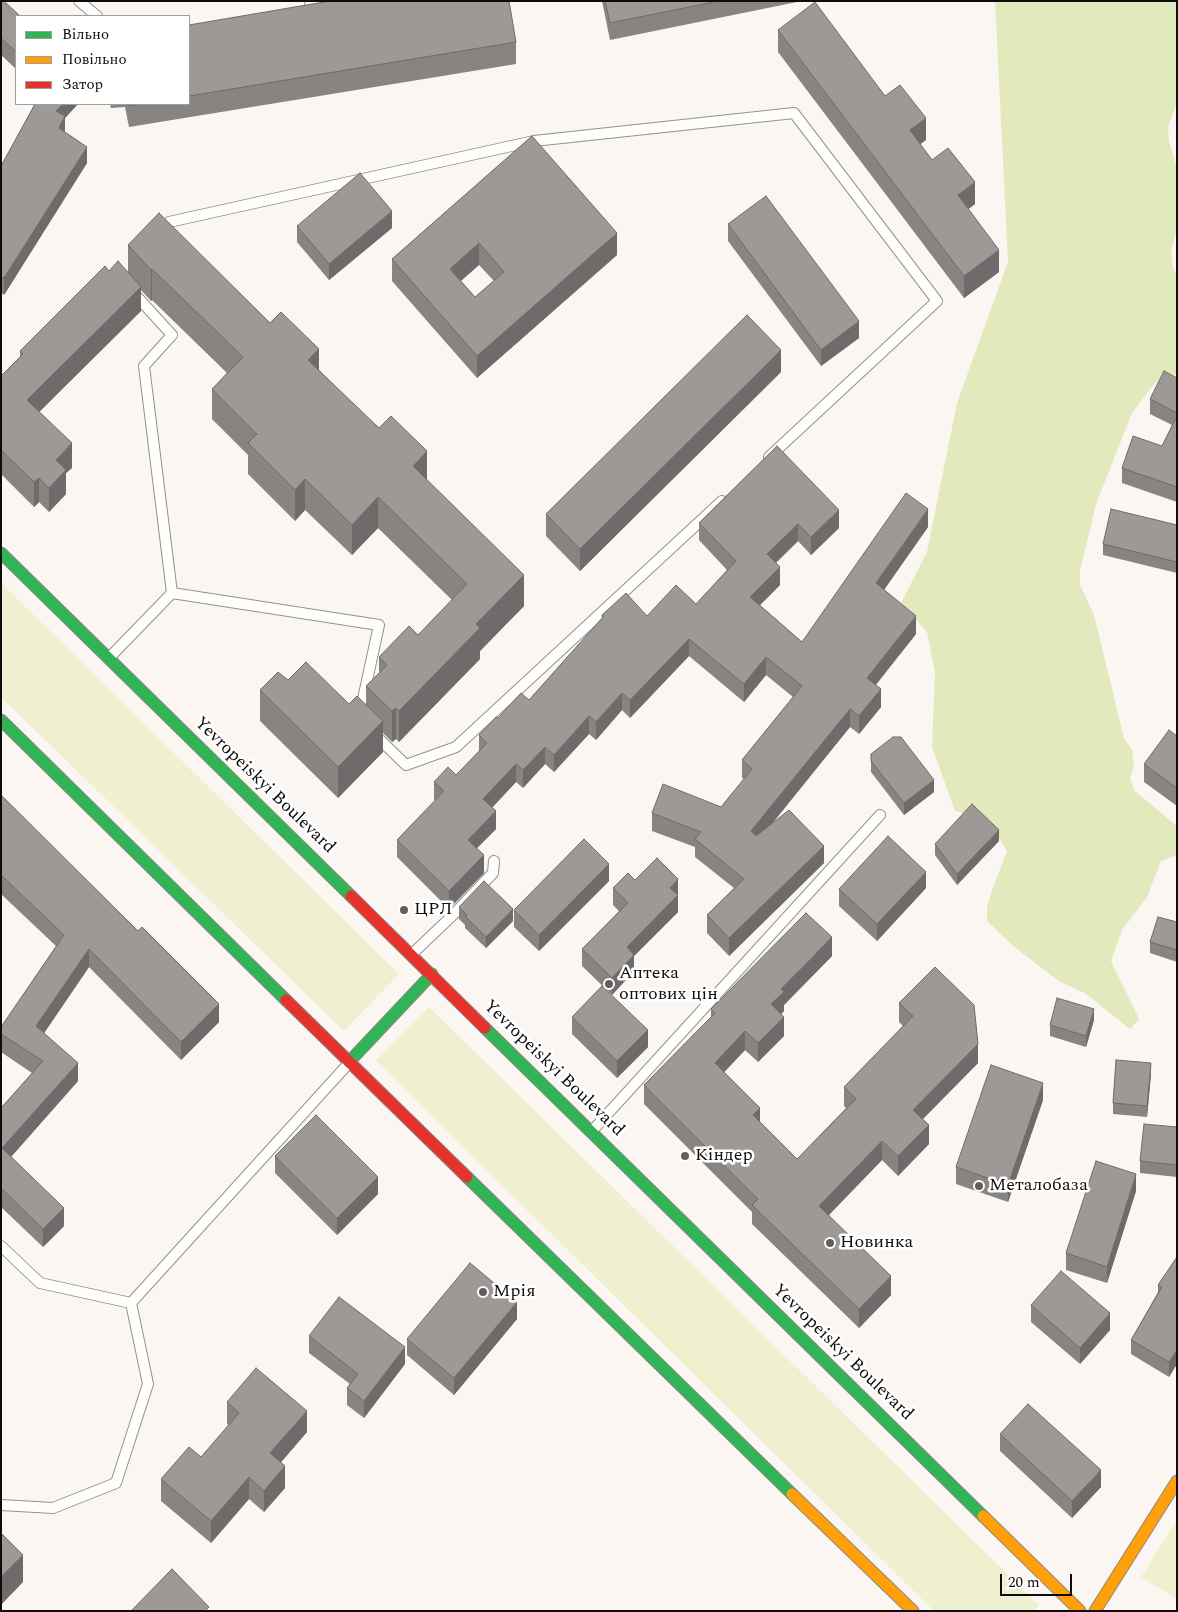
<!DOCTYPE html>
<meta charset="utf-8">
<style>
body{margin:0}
#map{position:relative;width:1178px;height:1612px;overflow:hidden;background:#fbf6f1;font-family:Spectral,serif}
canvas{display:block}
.frame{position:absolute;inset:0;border:2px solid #0d0d0d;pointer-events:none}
.legend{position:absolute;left:15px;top:15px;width:175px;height:90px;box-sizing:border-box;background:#fff;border:1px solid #9e9e9e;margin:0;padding:6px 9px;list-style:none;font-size:15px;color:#0d0d0d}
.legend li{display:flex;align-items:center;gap:10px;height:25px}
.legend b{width:25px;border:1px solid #9e9e9e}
.scale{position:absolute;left:1000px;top:1574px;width:72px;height:22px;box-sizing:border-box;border:2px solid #0d0d0d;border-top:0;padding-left:6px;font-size:15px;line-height:18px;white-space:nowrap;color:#0d0d0d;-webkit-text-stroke:4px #fff;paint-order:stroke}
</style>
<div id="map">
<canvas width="1178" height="1612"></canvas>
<div class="frame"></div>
<ul class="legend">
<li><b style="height:6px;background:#30b455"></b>Вільно</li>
<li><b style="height:6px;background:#ff9f0a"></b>Повільно</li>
<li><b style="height:6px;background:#e5322d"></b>Затор</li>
</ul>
<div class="scale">20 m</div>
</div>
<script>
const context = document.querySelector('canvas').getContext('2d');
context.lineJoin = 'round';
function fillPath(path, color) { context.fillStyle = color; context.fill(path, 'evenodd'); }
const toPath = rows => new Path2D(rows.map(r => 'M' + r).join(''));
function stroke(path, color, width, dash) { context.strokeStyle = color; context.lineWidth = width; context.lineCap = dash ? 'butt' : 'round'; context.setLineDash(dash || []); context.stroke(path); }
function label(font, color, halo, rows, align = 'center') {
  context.font = font + ' Spectral,serif'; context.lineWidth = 5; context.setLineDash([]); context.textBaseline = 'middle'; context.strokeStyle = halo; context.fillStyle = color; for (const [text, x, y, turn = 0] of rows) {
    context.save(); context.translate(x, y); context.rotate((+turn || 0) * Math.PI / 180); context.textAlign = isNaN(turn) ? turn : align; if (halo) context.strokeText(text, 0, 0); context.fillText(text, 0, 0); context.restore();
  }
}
const green = toPath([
 [1,583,399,974,344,1031,1,697],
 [429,1007,1039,1605,1034,1611,934,1611,376,1061],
 [1177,1520,1177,1599,1141,1577]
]);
const forest = toPath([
 [995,1,1177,1,1177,102,1168,127,1169,141,1177,168,1177,227,1171,252,1173,266,1177,278,1177,375,1167,376,1155,383,1132,413,1096,504,1080,571,1080,585,1094,615,1124,738,1132,750,1134,765,1130,779,1135,791,1177,826,1177,855,1161,861,1147,897,1122,930,1111,961,1139,1019,1130,1029,1085,993,1060,982,1012,945,987,921,987,908,991,893,1007,851,989,820,955,811,932,747,935,673,927,632,901,603,927,552,957,403,1008,262]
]);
const lane = toPath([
 [79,1,97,16],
 [310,5,328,1],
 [160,231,169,222,534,141,794,113,937,301,769,457],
 [132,291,172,335,144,366,172,593],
 [109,658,172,593,379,625,360,713],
 [374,734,406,765,456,747,722,501],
 [412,954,453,915,493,873,494,861],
 [592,1131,880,815],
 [1,1246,40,1283,131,1303],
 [1,1505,53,1508,116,1483,148,1384,131,1303,349,1063]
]);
const fast = toPath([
 [1,553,351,896],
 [1,720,286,1000],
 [485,1028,983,1516],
 [349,1062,432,974],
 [467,1177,792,1494]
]);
const slow = toPath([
 [792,1494,913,1611],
 [983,1516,1080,1611],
 [1095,1611,1177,1481]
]);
const jam = toPath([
 [351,896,485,1028],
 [286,1000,467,1177]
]);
const wall = toPath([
 [1,1,16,16,16,69,1,55],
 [602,1,802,1,610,40],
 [189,25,516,42,516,64,129,127,125,107,111,108,110,104,189,104],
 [778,30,885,96,926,140,920,144,932,160,975,204,968,209,999,272,964,298,778,52],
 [35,104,78,104,65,118,65,132,87,163,4,295,1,293,1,166],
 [532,136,617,255,477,378,392,281,392,259],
 [479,265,494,281,475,297,461,281],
 [728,224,859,338,821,366,728,241],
 [297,226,392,228,329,280,297,242],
 [128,245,319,370,427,480,524,606,480,651,480,659,399,742,396,739,392,742,383,733,383,752,338,798,260,721,260,690,288,680,349,704,366,705,366,686,379,673,379,657,418,635,452,600,378,528,352,555,305,510,295,521,248,474,248,455,212,419,212,389,227,373,152,300,151,301,141,290,141,311,39,412,72,468,66,473,66,494,49,512,39,502,34,507,1,474,1,376,20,357,20,351,128,272],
 [781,372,580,571,546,536,546,514],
 [1177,378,1177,502,1122,483,1122,468,1162,446,1172,425,1150,414,1150,399],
 [777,446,839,528,811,555,798,541,776,563,780,585,760,605,802,642,928,527,884,590,916,634,876,685,881,707,859,734,850,727,772,824,824,863,729,956,707,933,707,915,734,888,695,857,695,847,652,831,652,813,721,807,744,779,742,778,742,760,793,697,766,675,744,702,689,656,630,718,622,710,596,740,589,734,554,772,545,764,523,788,516,782,492,808,496,829,477,848,484,873,449,909,397,857,397,840,435,801,434,799,434,782,456,775,479,752,479,735,498,718,529,700,602,619,602,615,647,616,696,604,727,570,699,540,699,523],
 [1177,525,1177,573,1103,555,1103,544],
 [1177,736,1177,806,1144,782,1144,764],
 [871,754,934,792,904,815,871,772],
 [1,795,219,1022,181,1060,89,967,44,1033,78,1081,11,1157,64,1226,43,1247,1,1207,1,1108,32,1073,1,1052,1,1027,56,946,1,894],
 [999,841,957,885,935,855,935,844],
 [635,880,678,896,678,912,634,956,634,971,612,995,582,966,582,949,619,911,613,905,613,888],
 [609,881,539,951,514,927,514,910],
 [926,888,877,941,839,906,839,889],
 [459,907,513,921,486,948,465,928,465,925,459,919],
 [1177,922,1177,962,1150,953,1150,942],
 [832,956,784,1005,784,1011,781,1014,784,1036,758,1062,745,1050,724,1072,760,1123,797,1159,846,1108,844,1106,844,1087,903,1026,899,1022,899,1003,978,1063,923,1119,929,1144,898,1176,882,1160,829,1215,891,1295,859,1328,752,1224,752,1212,644,1104,644,1085,711,1017,711,1009],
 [572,1017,648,1047,617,1078,572,1034],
 [1094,1020,1086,1047,1050,1036,1050,1025],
 [1151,1074,1147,1117,1113,1114,1113,1103],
 [1043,1100,1008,1202,956,1184,956,1167],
 [1177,1127,1177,1177,1140,1173,1140,1161],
 [275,1156,378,1194,337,1235,275,1173],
 [1136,1191,1107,1283,1066,1270,1066,1253],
 [1177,1257,1177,1364,1169,1377,1131,1354,1131,1340,1158,1292,1158,1285],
 [1031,1305,1110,1330,1080,1364,1031,1322],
 [517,1319,454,1395,407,1355,407,1339],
 [309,1336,405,1364,364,1418,347,1405,347,1388,350,1384,309,1353],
 [227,1402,307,1432,281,1462,285,1488,264,1512,249,1499,211,1543,161,1501,161,1479,201,1457,229,1425,227,1424],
 [1000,1434,1101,1487,1072,1518,1000,1451]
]);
const shadedWall = toPath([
 [63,104,78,104,65,118,65,133,59,145,56,111],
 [926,118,926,140,910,152,910,130],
 [87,147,87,163,4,295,4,278],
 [975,182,975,204,958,217,958,195],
 [392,211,392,228,329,280,329,264],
 [617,233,617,255,477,378,477,356],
 [479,243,479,265,450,290,450,269],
 [999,250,999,272,964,298,964,276],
 [152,269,152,300,151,301,151,270],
 [141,287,141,311,27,424,27,400],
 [859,321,859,338,821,366,821,350],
 [319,349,319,380,308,360],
 [781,350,781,372,580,571,580,549],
 [72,443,72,468,66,473,66,494,49,512,49,488,56,460],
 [427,451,427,482,413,466],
 [39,478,39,502,34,507,34,482],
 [305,479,305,510,295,521,295,490],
 [378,497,378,528,352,555,352,525],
 [928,509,928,527,876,601,876,583],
 [839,510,839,528,811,555,811,537],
 [798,524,798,541,767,571,767,554],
 [780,567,780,585,750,615,750,597],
 [524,575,524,606,480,651,480,659,399,742,399,711,476,624],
 [916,616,916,634,867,695,867,678],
 [689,639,689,656,630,718,630,700],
 [766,657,766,675,744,702,744,684],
 [881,689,881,707,859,734,859,716],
 [622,693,622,710,596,740,596,722],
 [396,708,396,739,392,742,392,711],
 [850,709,850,727,751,849,751,831],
 [589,716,589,734,554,772,554,755],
 [383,721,383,752,338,798,338,767],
 [545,747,545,764,523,788,523,770],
 [516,764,516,782,483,817,483,799],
 [934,780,934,792,904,815,904,803],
 [496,811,496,829,468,857,468,840],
 [999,830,999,841,957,885,957,874],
 [824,846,824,863,729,956,729,938],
 [484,855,484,873,449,909,449,891],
 [609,864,609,881,539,951,539,935],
 [926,872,926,888,877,941,877,924],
 [678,879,678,912,634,956,634,971,612,995,612,978,627,947,670,888],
 [513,909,513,921,486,948,486,937],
 [832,937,832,956,784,1005,784,1011,771,1024,771,1004,781,989],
 [89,949,89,967,36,1045,36,1026],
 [219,1004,219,1022,181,1060,181,1042],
 [1094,1009,1094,1020,1086,1047,1086,1036],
 [784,1017,784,1036,758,1062,758,1043],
 [648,1030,648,1047,617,1078,617,1061],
 [745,1031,745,1050,715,1082,715,1063],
 [978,1044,978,1063,913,1129,913,1110],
 [78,1063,78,1081,2,1167,2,1148],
 [1151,1063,1151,1074,1147,1117,1147,1106],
 [1043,1083,1043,1100,1008,1202,1008,1185],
 [760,1108,760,1127,753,1115],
 [929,1125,929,1144,898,1176,898,1156],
 [882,1141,882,1160,819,1225,819,1206],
 [1136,1174,1136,1191,1107,1283,1107,1267],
 [378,1177,378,1194,337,1235,337,1218],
 [64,1208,64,1226,43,1247,43,1229],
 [891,1276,891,1295,859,1328,859,1309],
 [517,1302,517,1319,454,1395,454,1378],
 [1110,1313,1110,1330,1080,1364,1080,1348],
 [405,1347,405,1364,364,1418,364,1401],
 [1177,1350,1177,1364,1169,1377,1169,1362],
 [307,1411,307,1432,270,1475,270,1453],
 [285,1466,285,1488,264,1512,264,1491],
 [1101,1470,1101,1487,1072,1518,1072,1501],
 [249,1477,249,1499,211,1543,211,1521],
 [23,1555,23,1582,1,1605,1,1577]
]);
const building = toPath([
 [1,1,4,1,20,16,16,16,16,52,1,38,1,1],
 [330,1,509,1,516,42,189,96,189,25,330,1],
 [605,1,719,1,610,23,605,1],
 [815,2,885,96,900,85,926,118,910,130,932,160,948,148,975,182,958,195,999,250,964,276,778,30,815,2],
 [35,104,63,104,56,111,65,116,59,128,87,147,4,278,1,277,1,166,35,104],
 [128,104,141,104,129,106,128,104],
 [532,136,617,233,477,356,392,259,532,136],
 [479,243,504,272,475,297,450,269,479,243],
 [360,173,392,211,329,264,297,226,360,173],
 [766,196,859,321,821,350,728,224,766,196],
 [159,213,270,323,281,312,319,349,308,360,379,428,391,416,427,451,413,466,524,575,476,624,480,628,399,711,396,708,392,711,366,686,387,665,379,657,409,626,418,635,467,584,378,497,352,525,305,479,295,490,248,443,257,434,212,389,243,357,152,269,151,270,128,245,159,213],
 [118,261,141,287,27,400,72,443,56,460,66,470,49,488,39,478,34,482,1,450,1,376,23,354,20,351,105,266,109,271,118,261],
 [747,315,781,350,580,549,546,514,747,315],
 [1164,371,1177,378,1177,413,1150,399,1164,371],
 [1177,416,1177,487,1122,468,1133,436,1162,446,1177,416],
 [777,446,839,510,811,537,798,524,767,554,780,567,750,597,802,642,906,493,928,509,876,583,916,616,867,678,881,689,859,716,850,709,751,831,756,836,789,810,824,846,729,938,707,915,744,879,695,839,701,832,652,813,663,784,721,807,752,769,742,760,802,686,766,657,744,684,689,639,630,700,622,693,596,722,589,716,554,755,545,747,523,770,516,764,483,799,496,811,468,840,484,855,449,891,397,840,444,791,434,782,448,767,456,775,487,743,479,735,496,717,498,718,521,693,529,700,603,617,602,615,626,593,647,616,676,585,696,604,736,561,699,523,777,446],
 [1111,509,1177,525,1177,562,1103,544,1111,509],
 [306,662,349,704,357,696,383,721,338,767,260,690,278,672,288,680,306,662],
 [1169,730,1177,736,1177,788,1144,764,1169,730],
 [893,737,901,737,934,780,904,803,871,761,871,754,893,737],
 [1,795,138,931,142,927,219,1004,181,1042,89,949,36,1026,78,1063,2,1148,64,1208,43,1229,1,1188,1,1108,43,1061,1,1034,1,1027,64,935,1,875,1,795],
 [972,804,999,830,957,874,935,844,972,804],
 [888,836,926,872,877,924,839,889,888,836],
 [584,839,609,864,539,935,514,910,584,839],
 [657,858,678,879,670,888,678,895,627,947,634,955,612,978,582,949,628,903,613,888,628,873,635,880,657,858],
 [484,881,513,909,486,937,465,916,467,915,459,907,484,881],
 [806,913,832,937,781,989,784,992,771,1004,784,1017,758,1043,745,1031,715,1063,760,1108,753,1115,797,1159,856,1099,844,1087,913,1016,899,1003,935,967,974,1005,978,1044,913,1110,929,1125,898,1156,882,1141,819,1206,891,1276,859,1309,752,1205,758,1199,644,1085,715,1013,711,1009,806,913],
 [1158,917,1177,922,1177,950,1150,942,1158,917],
 [602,986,648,1030,617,1061,572,1017,602,986],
 [1057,998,1094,1009,1086,1036,1050,1025,1057,998],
 [1116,1060,1151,1063,1147,1106,1113,1103,1116,1060],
 [991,1065,1043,1083,1008,1185,956,1167,991,1065],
 [316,1115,378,1177,337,1218,275,1156,316,1115],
 [1144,1124,1177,1127,1177,1165,1140,1161,1144,1124],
 [1096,1161,1136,1174,1107,1267,1066,1253,1096,1161],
 [1177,1257,1177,1350,1169,1362,1131,1340,1162,1287,1158,1285,1177,1257],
 [470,1263,517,1302,454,1378,407,1339,470,1263],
 [1061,1271,1110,1313,1080,1348,1031,1305,1061,1271],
 [339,1297,405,1347,364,1401,347,1388,358,1374,309,1336,339,1297],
 [256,1368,307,1411,270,1453,285,1466,264,1491,249,1477,211,1521,161,1479,189,1447,201,1457,239,1413,227,1402,256,1368],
 [1028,1404,1101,1470,1072,1501,1000,1434,1028,1404],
 [1,1533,23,1555,1,1577,1,1533],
 [172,1569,209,1607,205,1611,131,1611,172,1569]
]);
const markers = [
 [404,910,5,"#605f5d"],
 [609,984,5,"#605f5d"],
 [685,1156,5,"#605f5d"],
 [979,1186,5,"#605f5d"],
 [830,1243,5,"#605f5d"],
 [483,1292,5,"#605f5d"]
];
const streetNames = [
 ["Yevropeiskyi Boulevard",264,786,44],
 ["Yevropeiskyi Boulevard",553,1069,44],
 ["Yevropeiskyi Boulevard",842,1353,44]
];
const poiNames = [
 ["ЦРЛ",414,910],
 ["Аптека",619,974],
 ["оптових цін",619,995],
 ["Кіндер",695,1156],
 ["Металобаза",989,1186],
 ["Новинка",840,1243],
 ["Мрія",493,1292]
];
fillPath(green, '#eef0cf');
fillPath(forest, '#e1e9bd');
stroke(lane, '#949290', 12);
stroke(fast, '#8b8986', 13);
stroke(slow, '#8b8986', 13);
stroke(jam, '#8b8986', 13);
stroke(lane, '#fefefd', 10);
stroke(fast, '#30b455', 11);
stroke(slow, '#ff9f0a', 11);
stroke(jam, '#e5322d', 11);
fillPath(wall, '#888482');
fillPath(shadedWall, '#6f6b6a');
fillPath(building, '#9e9997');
stroke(building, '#6f6b6a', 1);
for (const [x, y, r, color] of markers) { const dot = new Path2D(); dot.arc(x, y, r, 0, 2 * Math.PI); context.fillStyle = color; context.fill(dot); stroke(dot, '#fff', 2); }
label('18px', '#0d0d0d', '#fff', streetNames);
label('18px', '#0d0d0d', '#fff', poiNames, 'left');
</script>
